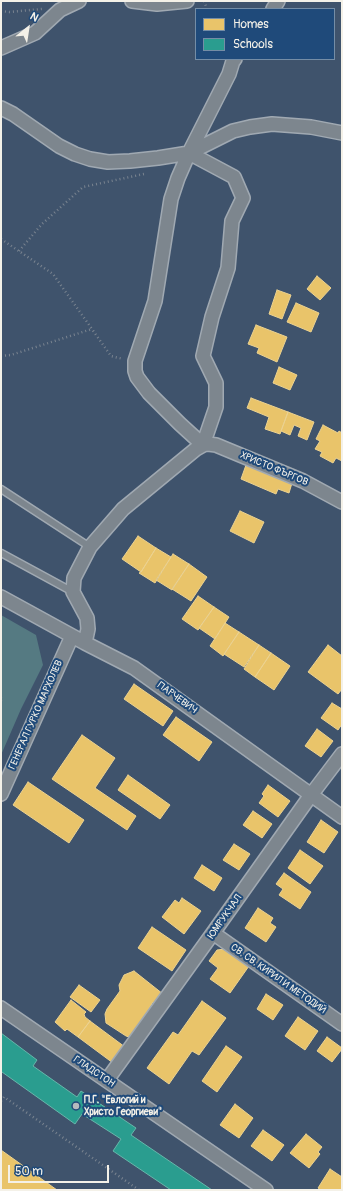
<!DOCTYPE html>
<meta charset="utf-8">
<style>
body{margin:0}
#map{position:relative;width:343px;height:1191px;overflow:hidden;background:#3f536c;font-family:Pangolin,sans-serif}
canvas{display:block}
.frame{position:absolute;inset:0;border:2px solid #f4f1e8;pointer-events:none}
.legend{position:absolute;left:195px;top:8px;width:140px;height:52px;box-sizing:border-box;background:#1f4a7a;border:1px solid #748da6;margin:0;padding:5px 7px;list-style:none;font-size:12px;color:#f4f1e8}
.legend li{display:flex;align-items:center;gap:8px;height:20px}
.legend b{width:20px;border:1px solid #748da6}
.north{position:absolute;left:8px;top:8px;width:40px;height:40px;-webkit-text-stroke:3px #1f4a7a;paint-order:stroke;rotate:30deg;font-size:11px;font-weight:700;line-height:16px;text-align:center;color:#f4f1e8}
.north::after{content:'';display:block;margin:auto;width:14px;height:18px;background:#f4f1e8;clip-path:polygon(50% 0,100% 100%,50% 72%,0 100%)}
.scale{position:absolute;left:8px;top:1165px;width:101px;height:18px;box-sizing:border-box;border:2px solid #f4f1e8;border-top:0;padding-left:5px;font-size:12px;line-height:14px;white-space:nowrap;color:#f4f1e8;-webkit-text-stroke:3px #1f4a7a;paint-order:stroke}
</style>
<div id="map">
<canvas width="343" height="1191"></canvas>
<div class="frame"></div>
<ul class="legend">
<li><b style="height:11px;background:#e9c46a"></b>Homes</li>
<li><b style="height:11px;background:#2a9d8f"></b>Schools</li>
</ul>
<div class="north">N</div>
<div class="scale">50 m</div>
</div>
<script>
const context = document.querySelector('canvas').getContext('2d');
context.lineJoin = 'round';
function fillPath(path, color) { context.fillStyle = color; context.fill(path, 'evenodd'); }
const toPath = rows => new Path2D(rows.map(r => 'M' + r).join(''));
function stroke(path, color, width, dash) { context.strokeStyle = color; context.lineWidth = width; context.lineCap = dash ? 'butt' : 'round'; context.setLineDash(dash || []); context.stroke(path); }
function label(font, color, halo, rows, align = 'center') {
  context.font = font + ' Pangolin,sans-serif'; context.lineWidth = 4; context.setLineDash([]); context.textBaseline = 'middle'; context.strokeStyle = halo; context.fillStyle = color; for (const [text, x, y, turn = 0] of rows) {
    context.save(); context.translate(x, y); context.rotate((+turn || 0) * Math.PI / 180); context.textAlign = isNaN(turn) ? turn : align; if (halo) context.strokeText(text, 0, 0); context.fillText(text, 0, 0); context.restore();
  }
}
const green = toPath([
 [1,615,36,635,43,665,21,709,1,755]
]);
const homes = toPath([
 [317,276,331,288,320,300,307,289,317,276],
 [277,290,291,295,282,319,269,314,277,290],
 [296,303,319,313,311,332,287,322,296,303],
 [256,325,287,337,277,362,257,353,259,348,248,344,256,325],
 [279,367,297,375,290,390,273,383,279,367],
 [251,398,288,412,280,434,265,429,269,417,247,408,251,398],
 [288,412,314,422,307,440,298,436,301,428,294,425,290,435,281,431,288,412],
 [323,425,338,433,339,431,342,433,342,461,336,458,333,463,320,456,322,452,315,449,320,441,316,439,323,425],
 [246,465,292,483,289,493,278,489,276,494,241,479,246,465],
 [240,511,264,522,254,543,230,531,240,511],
 [138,536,156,548,141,572,122,559,138,536],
 [156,548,171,557,155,583,139,573,141,572,156,548],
 [173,554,189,564,172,590,156,580,173,554],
 [189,564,207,577,191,601,172,589,189,564],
 [198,596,214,607,198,630,182,619,198,596],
 [214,607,229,617,215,639,199,628,214,607],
 [225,623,239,632,223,656,210,646,225,623],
 [239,632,259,645,244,667,224,654,239,632],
 [259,645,271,653,255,677,244,669,259,645],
 [328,645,342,656,342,689,338,694,308,672,328,645],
 [271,653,290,666,274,690,255,677,271,653],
 [134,684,173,711,163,726,124,699,134,684],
 [332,703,342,709,342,724,338,730,321,718,332,703],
 [176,717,212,742,199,761,163,735,176,717],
 [317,729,333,741,321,757,305,746,317,729],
 [82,735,115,758,95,788,136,816,127,830,52,779,82,735],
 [128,775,170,805,160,819,118,790,128,775],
 [28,782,84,820,69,843,13,805,28,782],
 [268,785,290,801,278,817,259,803,264,796,262,794,268,785],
 [253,811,272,824,262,838,243,825,253,811],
 [321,820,338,832,324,853,307,842,321,820],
 [234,844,250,854,239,870,223,860,234,844],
 [300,850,323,866,310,884,288,868,300,850],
 [202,865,222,878,214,891,194,878,202,865],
 [284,873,311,892,300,909,279,895,283,889,276,884,284,873],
 [182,898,201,911,184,934,162,917,175,900,179,903,182,898],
 [258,908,273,918,270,923,276,927,266,942,245,928,258,908],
 [152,927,186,950,172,971,138,948,152,927],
 [225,949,249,966,230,993,210,979,218,968,209,961,217,950,225,949],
 [134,971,163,994,156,1005,153,1002,141,1022,144,1024,132,1038,126,1036,106,1023,105,1014,107,1009,120,991,119,985,124,975,134,971],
 [79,985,100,1000,91,1012,70,997,79,985],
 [266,994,283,1005,273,1020,257,1009,266,994],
 [71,1000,86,1012,84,1014,85,1017,90,1021,78,1037,67,1029,65,1031,55,1022,71,1000],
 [202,1001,226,1018,199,1055,192,1051,169,1084,147,1068,173,1032,178,1035,202,1001],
 [298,1017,318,1031,305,1050,285,1036,298,1017],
 [90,1021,125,1047,113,1063,78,1037,90,1021],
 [327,1037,342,1048,342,1049,332,1062,317,1051,327,1037],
 [226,1046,242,1057,217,1092,202,1081,226,1046],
 [235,1104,253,1118,239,1138,220,1125,235,1104],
 [263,1130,284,1145,272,1161,251,1146,263,1130],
 [306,1134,322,1147,318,1152,320,1154,309,1168,290,1153,306,1134],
 [1,1150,57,1190,1,1190,1,1150],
 [330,1169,342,1177,342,1190,321,1190,318,1188,330,1169]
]);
const schools = toPath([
 [1,1033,37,1060,33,1066,77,1097,81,1091,136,1128,131,1135,212,1190,171,1190,113,1151,121,1139,82,1114,75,1124,2,1072,1,1074,1,1033]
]);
const path = toPath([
 [204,1,207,9],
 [1,11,9,12,42,9],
 [1,239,53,274,111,356,123,359],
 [19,251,42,224,83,187,144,174],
 [1,356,11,355,92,329],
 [1,701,2,697],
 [1,1101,4,1097,139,1190]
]);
const lane = toPath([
 [1,489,90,547],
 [1,553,73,592]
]);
const street = toPath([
 [132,1,157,4,187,1],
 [273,9,278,1],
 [1,48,35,33,60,10,79,1],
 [1,108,13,114,59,146,75,154,90,159,108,162,130,161,158,158,189,153,233,131,250,127,272,124,311,127,342,133],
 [189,153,234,177,243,198,232,221,228,268,212,317,203,356,216,383,216,407,203,445],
 [203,445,180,424,149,393,137,377,135,371,135,361,155,301,171,199,178,178,189,153,229,74,233,61,235,59],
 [1,597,85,643,134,668,342,817],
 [85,643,88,629,87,618,73,592,74,578,90,547,123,509,196,449,203,445,208,444,216,445,303,481,342,502],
 [1,794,72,636],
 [213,933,342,1024],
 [1,1008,266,1190],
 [107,1080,213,933,311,795,342,754]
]);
const markers = [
 [76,1106,4,"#b5babd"]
];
const streetNames = [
 ["ХРИСТО ФЪРГОВ",274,469,23],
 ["ПАРЧЕВИЧ",177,698,36],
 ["ГЕНЕРАЛ ГУРКО МАРХОЛЕВ",36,715,-66],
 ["ЮМРУКЧАЛ",225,917,-55],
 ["СВ. СВ. КИРИЛ И МЕТОДИЙ",278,979,35],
 ["ГЛАДСТОН",94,1072,34]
];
const poiNames = [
 ["П.Г. \"Евлогий и",84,1100],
 ["Христо Георгиеви\"",84,1112]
];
fillPath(green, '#557a82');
fillPath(homes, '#e9c46a');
stroke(homes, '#ecd290', 1);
fillPath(schools, '#2a9d8f');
stroke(schools, '#67b6aa', 1);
stroke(lane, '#a0a9b2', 9);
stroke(street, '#a0a9b2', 16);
stroke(path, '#7a8490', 2.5, [1, 3]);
stroke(lane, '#7d868e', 6);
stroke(street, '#7d868e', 13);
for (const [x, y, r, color] of markers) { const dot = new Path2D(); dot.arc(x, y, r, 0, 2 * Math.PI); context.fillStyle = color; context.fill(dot); stroke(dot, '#1f4a7a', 1.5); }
label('10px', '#f4f1e8', '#1f4a7a', streetNames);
label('bold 10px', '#f4f1e8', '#1f4a7a', poiNames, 'left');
</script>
